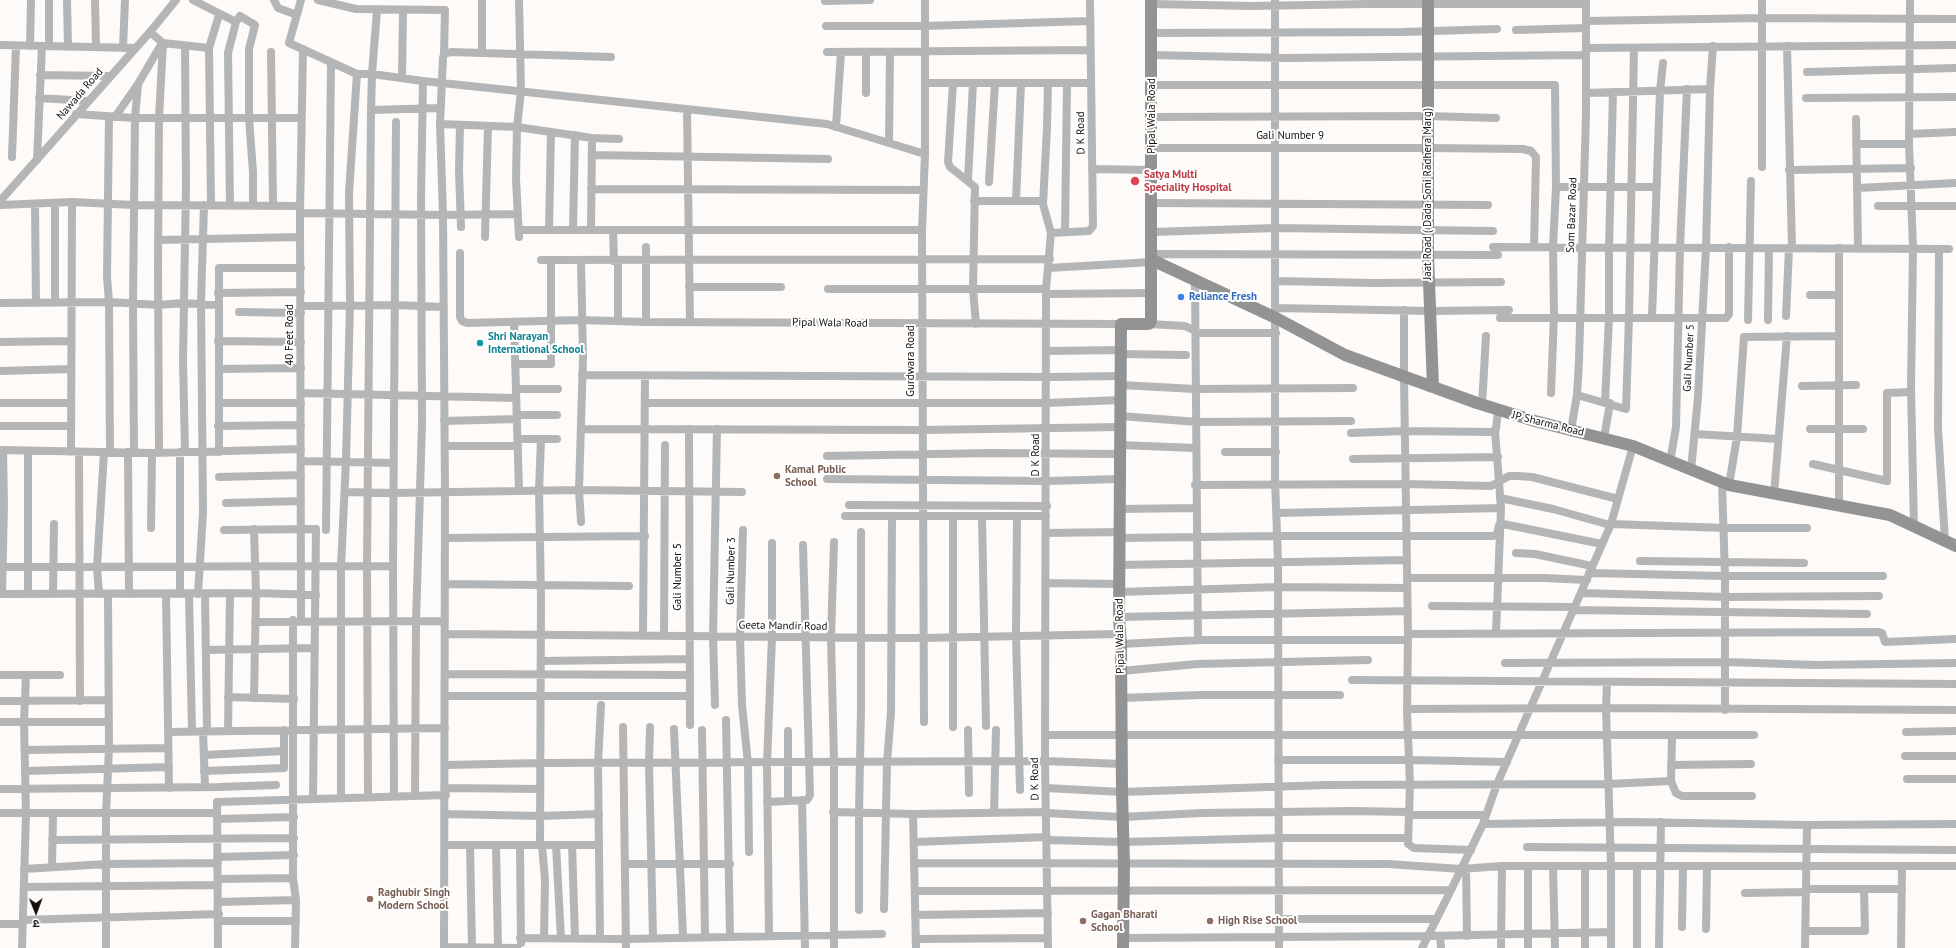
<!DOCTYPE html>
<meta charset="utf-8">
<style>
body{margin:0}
#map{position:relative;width:1956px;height:948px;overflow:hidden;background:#fdfaf7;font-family:"PT Sans","Noto Sans Devanagari",sans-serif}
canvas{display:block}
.north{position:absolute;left:16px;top:892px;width:40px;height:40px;-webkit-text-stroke:3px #fff;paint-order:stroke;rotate:179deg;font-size:11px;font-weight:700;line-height:16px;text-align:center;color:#11100f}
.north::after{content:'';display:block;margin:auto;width:14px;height:18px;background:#11100f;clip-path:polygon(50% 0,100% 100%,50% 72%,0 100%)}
</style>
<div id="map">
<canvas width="1956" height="948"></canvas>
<div class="north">उ</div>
</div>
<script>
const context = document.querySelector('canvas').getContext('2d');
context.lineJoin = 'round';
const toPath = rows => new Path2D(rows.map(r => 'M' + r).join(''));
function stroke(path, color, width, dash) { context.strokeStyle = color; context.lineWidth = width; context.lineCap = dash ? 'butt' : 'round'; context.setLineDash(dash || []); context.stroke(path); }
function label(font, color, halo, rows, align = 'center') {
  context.font = font + ' "PT Sans",sans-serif'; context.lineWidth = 4; context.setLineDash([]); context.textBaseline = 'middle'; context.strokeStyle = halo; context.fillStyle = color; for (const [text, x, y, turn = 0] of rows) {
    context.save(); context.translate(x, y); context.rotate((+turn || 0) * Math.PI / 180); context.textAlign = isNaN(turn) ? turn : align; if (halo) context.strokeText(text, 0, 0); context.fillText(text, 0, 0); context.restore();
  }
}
const street = toPath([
 [49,0,49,46],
 [67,0,68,47],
 [95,0,96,47],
 [193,0,236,22,240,16,255,25,249,49,249,118,253,172,253,205],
 [274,0,278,8,297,15],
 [301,0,289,43,357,74,372,74,423,81,827,124,925,154],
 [318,0,356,9,445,10,444,54],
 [482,0,482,53],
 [1275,0,1275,479,1278,562,1279,948],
 [1762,0,1762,167],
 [1910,0,1909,144,1913,248,1911,388,1914,528],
 [825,1,870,0],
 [1151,4,1251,6,1368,4,1586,4],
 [1586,21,1762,18,1956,19],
 [826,26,925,26,1090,21],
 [1516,30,1586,28],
 [150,32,163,43,209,48],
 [1151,33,1403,32,1497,29],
 [0,45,136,48],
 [30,46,31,0],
 [1787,46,1792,248],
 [123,48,125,0],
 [1586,48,1956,45],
 [271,52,273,205],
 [827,52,1090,50],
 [866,52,866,93],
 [1152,55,1285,58,1586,55],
 [1807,72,1956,68],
 [40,75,110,76],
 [402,78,403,10],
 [926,83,1091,83],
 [953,83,948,162,950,167,975,187,973,289,976,324],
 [1048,83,1047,128,1043,204,1051,233],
 [1152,85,1555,85,1556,187,1553,247,1554,315,1551,393],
 [1586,93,1710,89],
 [39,98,88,101],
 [1806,98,1956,97],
 [687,109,690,322],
 [371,110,440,108],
 [76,114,135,118,301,118],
 [109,116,107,277,109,302,110,452],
 [115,117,138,84,162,43],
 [1152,117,1428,116,1496,118],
 [1856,119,1858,248],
 [440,124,517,127,592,138,619,139],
 [460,125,459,170,461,227],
 [836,127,841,52],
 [1909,134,1956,132],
 [889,143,890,52],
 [1856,144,1909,144],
 [1152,148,1428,148,1523,149,1531,151,1536,157,1534,247],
 [592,155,828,159],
 [12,157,16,46],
 [37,160,42,46],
 [1092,169,1152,170],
 [1789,170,1911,168],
 [968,180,973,83],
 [989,182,995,83],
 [1556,187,1657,187],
 [1858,188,1956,183],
 [591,189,923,190],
 [0,201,150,32,176,0],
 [974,201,1043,201],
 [1016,201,1021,83],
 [1152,203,1488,205],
 [35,204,36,303],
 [0,205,72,202,134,205,300,206],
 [211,205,209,48,219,15],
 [230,205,228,53,236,22],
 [1878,206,1956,206],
 [300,213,443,215,518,214],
 [519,230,922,230],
 [549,230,551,132],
 [573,230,575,135],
 [591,230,592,138],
 [613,230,614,261],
 [1065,232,1067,83],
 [1152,232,1276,228,1493,231],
 [485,237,488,126],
 [519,237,516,179,517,127,521,91,519,0],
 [158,240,300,237],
 [646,247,646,322],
 [1493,247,1949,249],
 [1839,248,1839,506],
 [1939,249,1938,428,1945,541],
 [460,253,460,317,462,321,467,323,581,320,646,322,1121,324],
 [1152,254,1498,255],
 [541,260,1050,259],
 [581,261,583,357,579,490,581,522],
 [1048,268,1152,262],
 [1195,281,1198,640],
 [1276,281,1374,283,1501,282],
 [689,287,781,287],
 [828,289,1046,289],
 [218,293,301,292],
 [1046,294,1152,293],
 [1810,295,1839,295],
 [0,303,109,302,158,305,183,303,218,305],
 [55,303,55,203],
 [301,306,395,305,444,307],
 [1276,308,1430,311,1509,310],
 [1404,310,1404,377,1408,634,1407,712,1410,785,1408,844,1414,848,1471,850],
 [239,312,301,313],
 [1786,316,1789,248],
 [1652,317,1660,91,1663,63],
 [1500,318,1726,318,1729,314,1729,247],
 [618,320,618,261],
 [1748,320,1751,181],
 [1768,320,1769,248],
 [514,323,519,491],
 [1149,324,1185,326,1199,333,1276,333],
 [218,341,301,342],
 [0,342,71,341],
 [1046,351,1121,350],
 [1121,354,1186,355],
 [515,364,551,364,551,260],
 [219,369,301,368],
 [0,371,71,369],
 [582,375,1053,377,1121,376],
 [1121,385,1195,389,1353,388],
 [1802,386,1856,385],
 [516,389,558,389],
 [301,393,516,398],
 [1577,395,1626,409,1629,318,1634,48],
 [1605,402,1609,318,1609,247,1613,92],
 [0,403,71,403],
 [219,403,301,403],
 [645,403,1046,403,1121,400],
 [1482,405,1486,336],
 [517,415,557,415],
 [1120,416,1198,422,1351,421],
 [444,421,517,419],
 [0,426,71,426],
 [218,426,301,425],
 [581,429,922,430,1120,427],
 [689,429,690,725],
 [1810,429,1863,429],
 [1571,430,1577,395,1579,361,1586,114,1586,0],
 [1495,431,1501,508,1496,633],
 [1351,433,1405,431,1492,432,1496,429,1498,411],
 [1695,434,1778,439],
 [1604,438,1610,403],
 [518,439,557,439],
 [1120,445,1195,448],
 [445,446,518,446],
 [0,450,152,453,301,449],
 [71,452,72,202],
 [79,452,80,701],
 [128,452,129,594],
 [134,452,133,304,135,118,138,84],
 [159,452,158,266,159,118,163,43],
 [185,452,183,361,186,185,185,47],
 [219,452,219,268,301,268],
 [1225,452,1276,452],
 [827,456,990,453,1120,454],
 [1353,459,1498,457],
 [301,461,394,463],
 [1670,462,1676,427,1680,247,1687,89],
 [1813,464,1887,481,1887,393,1911,392],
 [1691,470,1698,397,1706,247,1710,89,1713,46],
 [219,477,301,475],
 [827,479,1047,481,1120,479],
 [1722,483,1725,576,1725,710],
 [1195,485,1406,484,1491,486,1509,476,1518,476,1532,477,1618,499],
 [1729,485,1737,437,1744,337,1839,336],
 [345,492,393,493,579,490,742,492],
 [1774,494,1787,336],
 [1500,498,1553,509,1610,525],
 [226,503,301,501],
 [849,505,1047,506],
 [1120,509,1196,508],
 [1277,513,1501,508],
 [845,516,1046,516],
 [982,516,986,726],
 [1017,516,1016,636,1020,790],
 [1611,524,1725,528,1807,528],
 [151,528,152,453],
 [254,529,256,593,254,698],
 [224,530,316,529,313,798],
 [326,530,331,62],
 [743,530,740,637,742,705,748,764,749,852],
 [1046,533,1120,532],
 [445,538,645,536],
 [1120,538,1277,536,1493,536,1497,534,1499,525,1503,524,1602,544],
 [1516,553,1535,554,1592,566],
 [1640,561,1804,563],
 [1119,565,1406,560],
 [393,566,396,122],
 [0,567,393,566,394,795],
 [1589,573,1725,576,1883,576],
 [1407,578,1544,578,1587,580],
 [1046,583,1119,584],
 [445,584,629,586],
 [1119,592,1278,587,1407,588],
 [1581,593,1726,597,1879,596],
 [0,594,256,593,316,595],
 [2,594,4,504,3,450],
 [28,594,28,451],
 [53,594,54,524],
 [99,594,97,567,104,452],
 [166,594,169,788],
 [180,594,180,452],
 [189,594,192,731],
 [198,594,203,512,201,301,204,205],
 [205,594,207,731],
 [1432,606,1575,607],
 [1573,610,1867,614],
 [1119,617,1408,611],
 [293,620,293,878,296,900,295,948],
 [301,620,300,213,303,49],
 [255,622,445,621],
 [445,634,923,638,1120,634],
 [1408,634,1879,632,1882,633,1885,642,1956,639],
 [643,636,645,376],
 [664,636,665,445],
 [1121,644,1201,640,1408,640],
 [206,650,315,648],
 [541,661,690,659],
 [1505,663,1727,662,1815,665,1956,663],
 [1121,671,1197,664,1368,660],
 [445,674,690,675],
 [0,675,60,675],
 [1352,680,1956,684],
 [1607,683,1606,708,1611,866,1611,948],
 [445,696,690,696],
 [228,697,294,699],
 [1121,698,1200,695,1340,695],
 [0,701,108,700],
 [715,705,713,636,717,429],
 [1407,709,1606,708,1956,710],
 [726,720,730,937],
 [0,722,109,722],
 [924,722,922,230,925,154,925,0],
 [623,727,626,948],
 [650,727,649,764,653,937],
 [953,727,953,516],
 [674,729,683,936],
 [702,730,705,936],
 [968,730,969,793],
 [203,731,205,787],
 [228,731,230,593],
 [168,732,445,728],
 [1906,732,1956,731],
 [1046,735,1754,735],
 [25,750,168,748],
 [204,755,284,751],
 [1905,756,1956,756],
 [1278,760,1409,760,1507,762],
 [446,765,540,763,1045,761,1121,764],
 [1671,765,1751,764],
 [25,771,169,767],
 [204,771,284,768,284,730],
 [1907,779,1956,779],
 [1671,781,1672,737],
 [446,788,540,789],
 [1046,788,1122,792,1326,785,1608,784,1671,781,1676,793,1682,796,1752,796],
 [0,789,219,787,276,785],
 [415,795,416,622,422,424,421,198,423,81],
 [368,796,367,566,371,110,372,74,377,10],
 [341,797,341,566,346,460,350,305,349,193,357,74],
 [802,800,805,948],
 [788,801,788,731],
 [767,802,807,800,810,795,803,545],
 [833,812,913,814,1046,812],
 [0,813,217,813],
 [994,813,996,730],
 [1046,813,1122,817,1202,813,1352,811,1409,812],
 [445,814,540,816,599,814],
 [913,814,916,948],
 [1409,815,1486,815],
 [217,819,294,817],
 [1483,824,1630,822,1807,825,1956,824],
 [52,840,294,838],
 [1047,840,1123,842,1279,838,1408,838],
 [914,842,1047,837],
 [445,845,599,845],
 [470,845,472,948],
 [496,845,498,948],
 [520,845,521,943],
 [540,845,541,597,539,491,541,439],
 [542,845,545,880,544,938],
 [556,845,561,939],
 [572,845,575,938],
 [1527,847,1956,850],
 [218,857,294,855],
 [915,863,1388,864,1461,869,1502,866,1956,866],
 [625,864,730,864],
 [1528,866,1528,948],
 [1553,866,1555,948],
 [1585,866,1585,948],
 [1637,866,1637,948],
 [52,867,53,814],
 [1466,868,1467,936],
 [24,869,106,864,218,863],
 [218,879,293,878],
 [24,887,218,885],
 [1806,889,1902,889],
 [915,891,1451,890,1483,824,1497,784,1611,524,1633,446],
 [1745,893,1806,892],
 [218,902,296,900],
 [884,909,887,763,891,712,892,516],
 [859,910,859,812,861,709,861,532],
 [915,915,1048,913],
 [1279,919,1436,919],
 [23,920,219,914],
 [219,921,296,921],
 [0,924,23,924],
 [1682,927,1683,866],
 [1706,929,1707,866],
 [1805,931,1865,931,1864,889],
 [769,936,767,763,772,637,772,543],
 [1440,936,1441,948],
 [520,938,626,939,882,934],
 [600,938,598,764,601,705],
 [1124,938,1427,936,1611,932],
 [916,939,1048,938],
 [22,948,26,814,24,722,26,675],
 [106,948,106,813,109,749,108,594],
 [218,948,217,802,446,795],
 [517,948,444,947,445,492,443,215,440,124,443,58,444,54,451,52,611,57],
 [834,948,834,762,831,638,834,542],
 [1048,948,1045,761,1046,289,1051,233,1089,231,1093,226,1090,0],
 [1422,948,1451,890],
 [1501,948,1502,866],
 [1659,948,1661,822],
 [1805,948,1807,825],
 [1901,948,1902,866]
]);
const secondary = toPath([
 [1428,0,1428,255,1433,387],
 [1152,260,1276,318,1345,355,1477,403,1535,421,1633,446,1729,485,1890,515,1956,546],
 [1123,948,1124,864,1122,792,1121,644,1119,619,1121,324,1149,324,1151,321,1151,0]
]);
const markers = [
 [1135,181,5,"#e0444e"],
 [1181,297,4,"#3f7fe0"],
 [480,343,4,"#0f9aa8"],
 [777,476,4,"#8d6e63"],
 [370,899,4,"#8d6e63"],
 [1083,921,4,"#8d6e63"],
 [1210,921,4,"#8d6e63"]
];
const streetNames = [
 ["Nawada Road",80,94,-49],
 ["Pipal Wala Road",1152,116,-90],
 ["D K Road",1081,133,-91],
 ["Gali Number 9",1290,136],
 ["Jaat Road ( Dada Soni Radhera Marg)",1428,194,-90],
 ["Som Bazar Road",1572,215,-88],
 ["Pipal Wala Road",830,323,1],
 ["40 Feet Road",290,335,-90],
 ["Gali Number 5",1689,358,-87],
 ["Gurdwara Road",911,361,-90],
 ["JP Sharma Road",1548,424,14],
 ["D K Road",1036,455,-90],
 ["Gali Number 3",731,571,-89],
 ["Gali Number 5",678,577,-90],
 ["Geeta Mandir Road",783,626,1],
 ["Pipal Wala Road",1120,636,-91],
 ["D K Road",1035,779,-91]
];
const healthNames = [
 ["Satya Multi",1144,175],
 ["Speciality Hospital",1144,188]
];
const shopNames = [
 ["Reliance Fresh",1189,297]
];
const cultureNames = [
 ["Shri Narayan",488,337],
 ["International School",488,350]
];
const educationNames = [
 ["Kamal Public",785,470],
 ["School",785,483],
 ["Raghubir Singh",378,893],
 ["Modern School",378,906],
 ["Gagan Bharati",1091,915],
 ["School",1091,928],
 ["High Rise School",1218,921]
];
stroke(street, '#b3b5b6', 8);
stroke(secondary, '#919394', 12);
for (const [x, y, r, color] of markers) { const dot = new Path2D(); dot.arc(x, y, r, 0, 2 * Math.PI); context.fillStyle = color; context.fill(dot); stroke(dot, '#fff', 1.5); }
label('11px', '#11100f', '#fff', streetNames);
label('bold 11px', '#be3a42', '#fff', healthNames, 'left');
label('bold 11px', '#366cbe', '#fff', shopNames, 'left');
label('bold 11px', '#0d838f', '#fff', cultureNames, 'left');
label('bold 11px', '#785e54', '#fff', educationNames, 'left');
</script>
